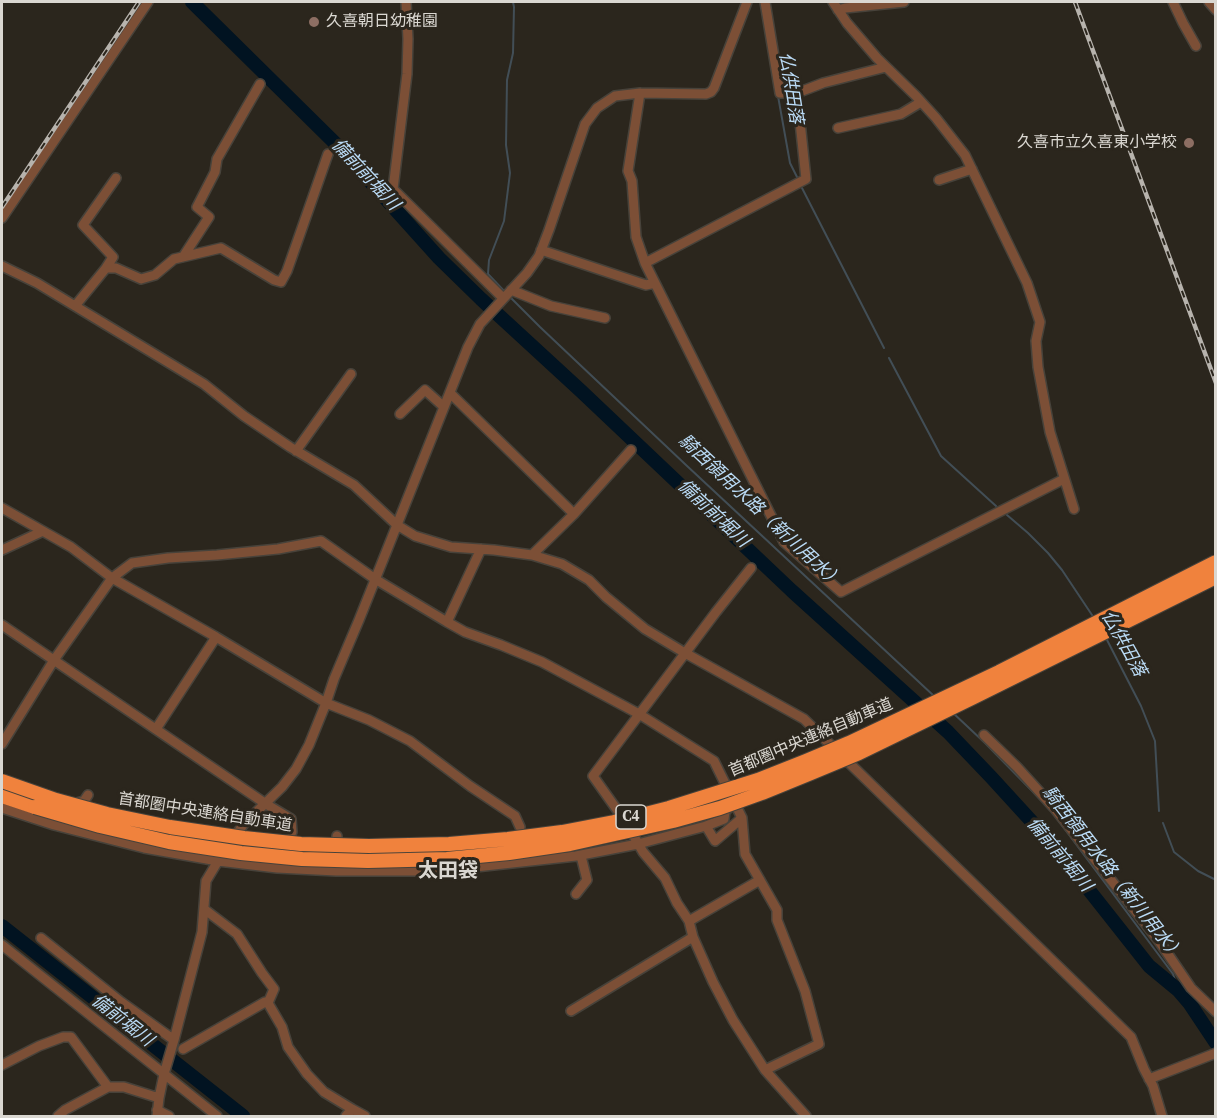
<!DOCTYPE html>
<meta charset="utf-8">
<style>
body{margin:0}
#map{position:relative;width:1217px;height:1118px;overflow:hidden;background:#2b261d;font-family:"Source Serif 4",serif}
canvas{display:block}
.frame{position:absolute;inset:0;border:3px solid #dad7d1;pointer-events:none}
</style>
<div id="map">
<canvas width="1217" height="1118"></canvas>
<div class="frame"></div>
</div>
<script>
const context = document.querySelector('canvas').getContext('2d');
context.lineJoin = 'round';
const toPath = rows => new Path2D(rows.map(r => 'M' + r).join(''));
function stroke(path, color, width, dash) { context.strokeStyle = color; context.lineWidth = width; context.lineCap = dash ? 'butt' : 'round'; context.setLineDash(dash || []); context.stroke(path); }
function label(font, color, halo, rows, align = 'center') {
  context.font = font + ' "Source Serif 4","Noto Sans JP",serif'; context.lineWidth = 6; context.setLineDash([]); context.textBaseline = 'middle'; context.strokeStyle = halo; context.fillStyle = color; for (const [text, x, y, turn = 0] of rows) {
    context.save(); context.translate(x, y); context.rotate((+turn || 0) * Math.PI / 180); context.textAlign = isNaN(turn) ? turn : align; if (halo) context.strokeText(text, 0, 0); context.fillText(text, 0, 0); context.restore();
  }
}
const stream = toPath([
 [778,96,790,163,797,177],
 [802,188,884,348],
 [506,293,488,274,489,260,504,221,510,173,506,145,507,80,513,53,514,7,513,2],
 [510,297,540,327,686,465,934,696],
 [889,358,941,456,996,506],
 [1007,515,1028,533,1048,553,1062,570,1094,618],
 [1106,638,1141,706,1155,741,1159,811],
 [952,712,985,743,1042,801],
 [1052,812,1173,974,1178,990],
 [1163,823,1174,852,1198,871,1216,880]
]);
const river = toPath([
 [192,2,340,148,439,258,481,299,581,391,792,591,948,732,991,777,1055,847,1149,966,1178,990,1190,1004,1216,1043],
 [2,926,243,1116]
]);
const minor = toPath([
 [406,2,408,39,407,74,393,189,503,298],
 [765,2,780,93,797,93,823,83,886,67],
 [833,2,847,23,877,58,916,96,936,118,965,155,1027,283,1040,322,1036,341,1038,367,1050,432,1074,509],
 [1173,2,1183,23,1196,46],
 [1209,2,1216,10],
 [838,10,845,8,904,2],
 [640,93,628,171,632,181,636,237,645,263,806,179,797,93],
 [838,128,901,114,921,102],
 [939,180,972,169],
 [2,218,148,2],
 [541,250,646,285,655,283],
 [183,257,209,217,197,207,215,172,217,159,260,84],
 [645,263,784,542,841,592,1064,479],
 [2,266,37,283,204,384,244,416,290,447,354,485,397,525,415,536,451,547,494,550,532,555,562,564,589,580,606,597,645,629,685,653,804,719,1131,1037,1144,1069,1153,1086,1162,1116],
 [106,268,113,257,83,225,116,178],
 [511,290,551,306,605,318],
 [75,306,106,268,116,268,141,279,155,275,174,259,221,248,274,280,281,282,287,271,328,154],
 [450,393,574,514],
 [400,414,425,390,444,407],
 [296,451,351,374],
 [2,508,71,547,112,578,216,637,326,703,369,720,410,741,470,786,515,816,520,827],
 [2,550,41,532],
 [532,555,574,514,631,450],
 [751,568,716,612,593,776,625,821,643,852,665,878,677,903,689,921,693,937,713,982,733,1020,765,1070,806,1116],
 [447,622,465,632,501,645,542,662,639,714,714,761,742,818,745,854,777,910,777,920,805,991,819,1044,765,1070],
 [2,625,266,804,291,819,292,832],
 [156,729,216,637],
 [984,735,1017,767,1056,810,1159,941,1191,988,1216,1012],
 [2,744,54,660,112,578,132,563,168,558,217,555,278,549,321,541,375,579,447,622,481,549],
 [732,803,725,812,724,819,706,826,715,841,742,818],
 [73,804,84,801,88,795],
 [2,808,54,825,144,848,218,861,277,868,336,871,439,871,576,856,638,844,706,826],
 [336,865,337,836],
 [576,894,587,880,581,856],
 [689,921,760,880],
 [41,938,121,1002,174,1040],
 [2,945,217,1116],
 [268,1003,282,1027,288,1047,307,1074,324,1092,352,1109,346,1116],
 [571,1011,693,937],
 [183,1049,265,1002,268,1003,274,989,262,973,237,934,204,909],
 [2,1065,39,1046,63,1037,71,1037,108,1087],
 [1149,1079,1216,1053],
 [352,1109,365,1116],
 [157,1110,169,1116],
 [58,1116,65,1110,108,1087,124,1087,159,1098],
 [157,1116,159,1098,164,1074,174,1040,202,932,206,881,218,861,243,825,282,787,296,769,309,745,326,703,334,679,359,620,468,347,480,324,527,273,539,256,549,230,585,124,597,108,615,96,640,93,706,94,711,92,714,88,747,2]
]);
const highway = toPath([
 [2,796,35,807]
]);
const rail = toPath([
 [1075,2,1216,383],
 [2,207,139,2]
]);
const highwayBridge = toPath([
 [2,781,56,800,107,814,170,827,244,838,301,844,369,846,449,844,508,839,562,832,614,822,669,808,758,780,806,761,849,743,999,672,1216,562],
 [35,807,100,826,169,842,241,853,302,859,368,861,447,859,509,853,570,844,673,821,720,808,762,793,811,773,859,753,972,698,1216,577]
]);
const markers = [
 [314,22,6,"#8d6e63"],
 [1189,143,6,"#8d6e63"]
];
const shields = [
 [631,817,30]
];
const shieldNames = [
 ["C4",631,817]
];
const poiNames = [
 ["久喜朝日幼稚園",326,22],
 ["久喜市立久喜東小学校",1177,143,"right"]
];
const streetNames = [
 ["首都圏中央連絡自動車道",811,738,-23],
 ["首都圏中央連絡自動車道",205,813,9]
];
const waterNames = [
 ["仏供田落",790,88,81],
 ["備前前堀川",365,175,47],
 ["騎西領用水路（新川用水）",760,512,43],
 ["備前前堀川",713,514,43],
 ["仏供田落",1123,644,61],
 ["備前前堀川",1059,855,50],
 ["騎西領用水路（新川用水）",1112,874,52],
 ["備前堀川",122,1021,38]
];
const quarterNames = [
 ["太田袋",448,872]
];
stroke(stream, '#424e56', 2);
stroke(river, '#011321', 14);
stroke(minor, '#47423a', 12);
stroke(highway, '#47423a', 16);
stroke(minor, '#7c4f36', 9);
stroke(highway, '#f0823d', 14);
stroke(rail, '#b7b3ad', 4.5);
stroke(rail, '#2b261d', 2, [7]);
stroke(highwayBridge, '#47423a', 16, []);
stroke(highwayBridge, '#f0823d', 14);
for (const [x, y, r, color] of markers) { const dot = new Path2D(); dot.arc(x, y, r, 0, 2 * Math.PI); context.fillStyle = color; context.fill(dot); stroke(dot, '#2b261d', 2); }
for (const [x, y, w] of shields) { const box = new Path2D(); box.roundRect(x - w / 2, y - 12, w, 24, 4.5); context.fillStyle = '#2b261d'; context.fill(box); stroke(box, '#dad7d1', 1.5); }
label('bold 15px', '#dad7d1', null, shieldNames);
label('16px', '#dad7d1', '#2b261d', poiNames, 'left');
label('16px', '#dad7d1', '#2b261d', streetNames);
label('italic 18px', '#badbf6', '#2b261d', waterNames);
label('bold 20px', '#dad7d1', '#2b261d', quarterNames);
</script>
